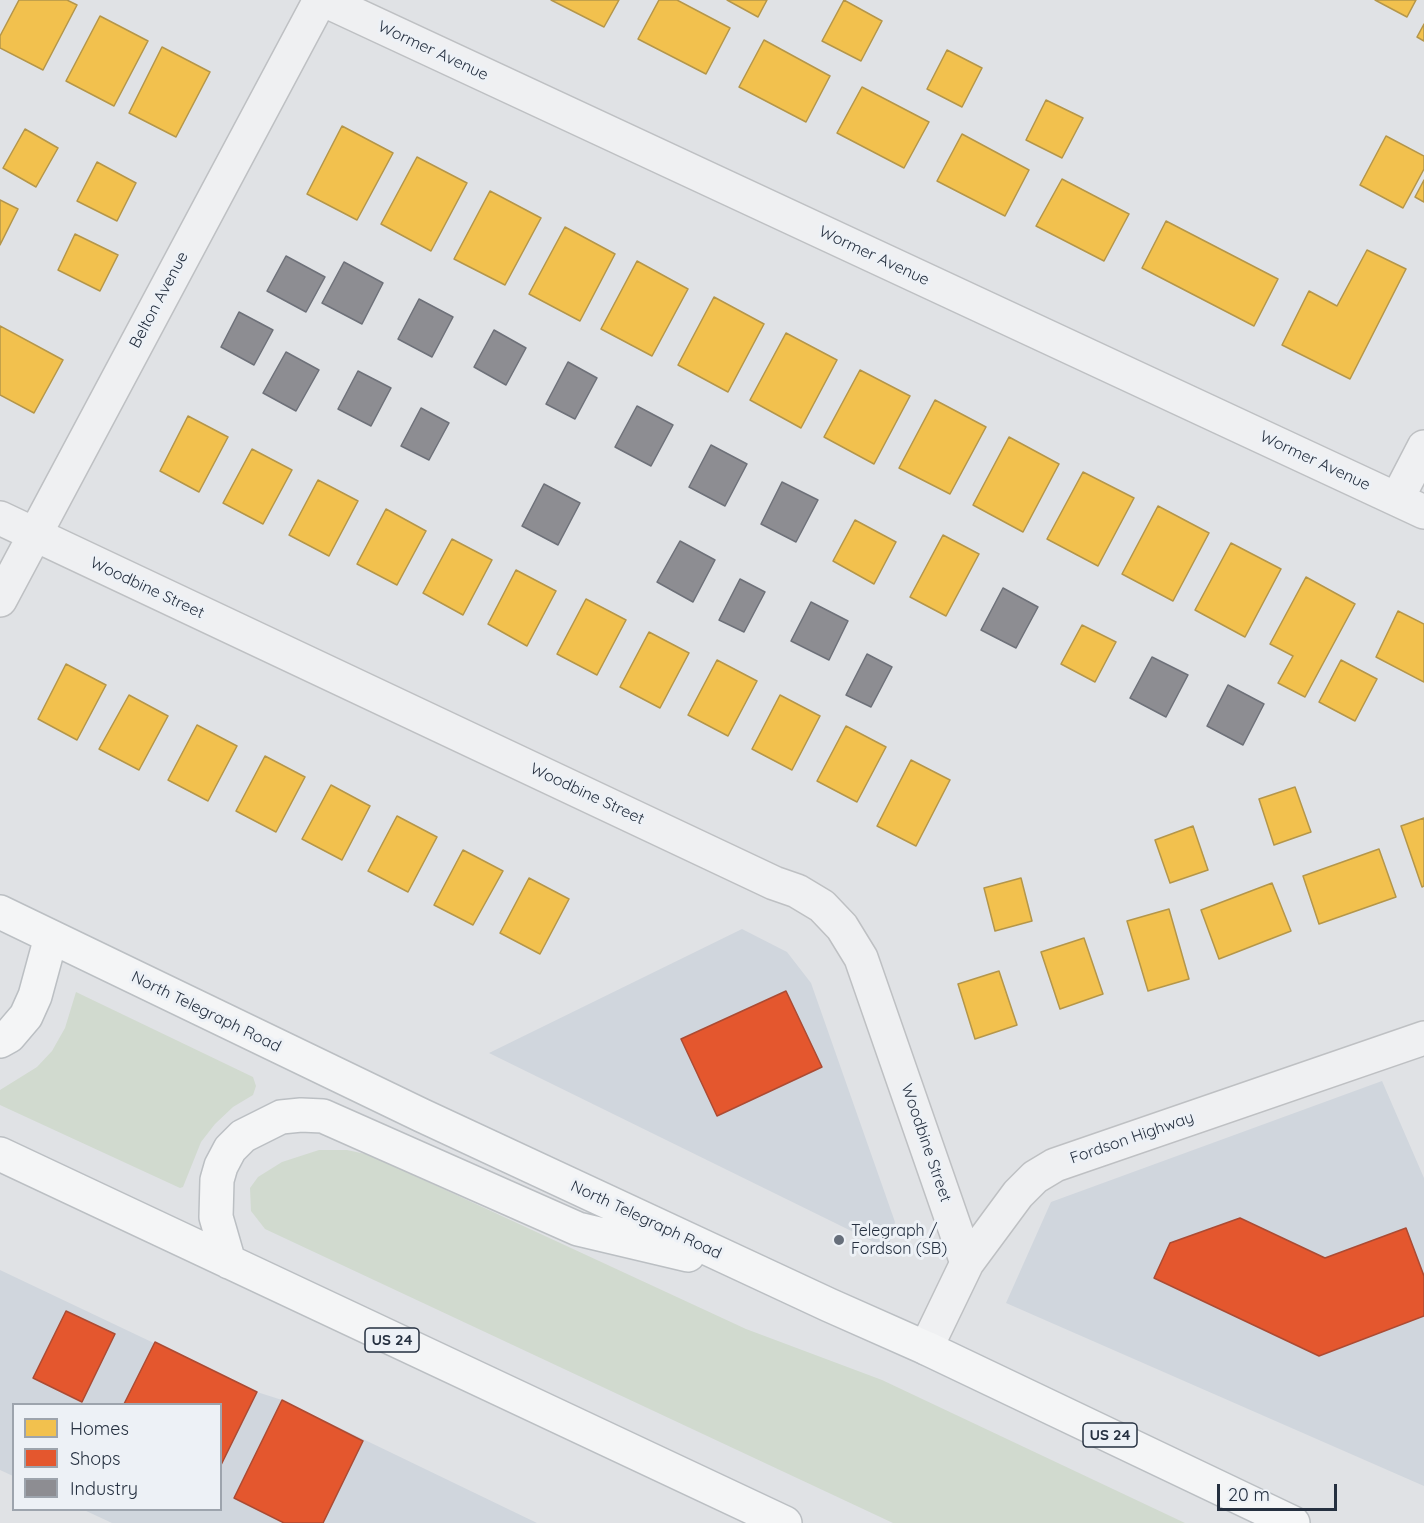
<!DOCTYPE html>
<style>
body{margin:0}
#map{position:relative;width:1424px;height:1523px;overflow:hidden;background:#e0e2e5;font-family:Quicksand,sans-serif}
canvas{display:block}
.legend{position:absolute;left:12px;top:1403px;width:210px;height:108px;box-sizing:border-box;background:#edf1f6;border:2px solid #9da4ad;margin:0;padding:8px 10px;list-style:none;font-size:18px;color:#253040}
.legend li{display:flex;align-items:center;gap:12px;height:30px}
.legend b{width:30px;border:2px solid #9da4ad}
.scale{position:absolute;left:1217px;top:1484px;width:120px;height:27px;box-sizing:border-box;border:3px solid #253040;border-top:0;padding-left:8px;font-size:18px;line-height:21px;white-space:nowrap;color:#253040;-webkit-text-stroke:4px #edf1f6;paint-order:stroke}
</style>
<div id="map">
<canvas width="1424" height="1523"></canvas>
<ul class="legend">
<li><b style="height:16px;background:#f2c14e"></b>Homes</li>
<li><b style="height:16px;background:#e4572e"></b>Shops</li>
<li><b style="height:16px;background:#8d8d92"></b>Industry</li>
</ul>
<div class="scale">20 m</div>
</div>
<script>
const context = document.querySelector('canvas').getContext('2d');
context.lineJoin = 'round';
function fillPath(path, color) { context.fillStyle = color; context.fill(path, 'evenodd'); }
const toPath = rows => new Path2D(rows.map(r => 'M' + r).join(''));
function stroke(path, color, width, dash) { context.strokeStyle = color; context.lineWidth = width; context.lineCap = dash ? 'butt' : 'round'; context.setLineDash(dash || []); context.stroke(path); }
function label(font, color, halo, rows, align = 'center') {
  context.font = font + ' Quicksand,sans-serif'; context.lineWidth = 6; context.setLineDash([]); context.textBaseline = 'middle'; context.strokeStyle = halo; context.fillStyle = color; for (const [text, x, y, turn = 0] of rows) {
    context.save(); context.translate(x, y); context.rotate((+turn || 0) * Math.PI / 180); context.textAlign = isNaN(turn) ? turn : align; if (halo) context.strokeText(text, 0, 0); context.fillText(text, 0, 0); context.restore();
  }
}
const built = toPath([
 [742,929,787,952,811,983,895,1222,888,1249,489,1053],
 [1382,1081,1424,1178,1424,1486,1006,1303,1051,1202],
 [0,1270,257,1392,282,1400,537,1523,112,1523,84,1510,220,1510,220,1404,14,1404,13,1476,0,1470]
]);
const green = toPath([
 [76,992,253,1077,256,1086,253,1095,233,1107,215,1124,201,1142,183,1187,180,1188,0,1105,0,1090,37,1067,52,1051,65,1028],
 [319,1150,347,1150,370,1155,746,1329,882,1380,1185,1523,893,1523,265,1229,251,1211,250,1188,258,1177,282,1162]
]);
const homes = toPath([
 [19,0,67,0,77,5,43,70,0,48,0,36,19,0],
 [551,0,619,0,604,27,551,0],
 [659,0,677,0,730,28,706,74,638,39,659,0],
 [727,0,767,0,758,17,727,0],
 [844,0,882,21,861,61,822,41,844,0],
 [1375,0,1416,0,1407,17,1375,0],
 [100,16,148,41,114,106,66,81,100,16],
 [1424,24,1424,41,1417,37,1424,24],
 [764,40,830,76,806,122,739,87,764,40],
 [162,47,210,72,176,137,129,113,162,47],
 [947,50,982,68,962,107,927,89,947,50],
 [862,87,929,122,904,168,837,133,862,87],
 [1046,100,1083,118,1062,158,1026,140,1046,100],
 [342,126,393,153,357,220,307,194,342,126],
 [25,129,58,148,36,187,3,168,25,129],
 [962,134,1029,170,1005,216,937,181,962,134],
 [1386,136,1424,156,1424,169,1403,208,1360,185,1386,136],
 [417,157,467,183,431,251,381,224,417,157],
 [97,162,136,183,117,221,77,201,97,162],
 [1062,179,1129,214,1104,261,1036,226,1062,179],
 [1424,180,1424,202,1415,197,1424,180],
 [490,191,541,218,505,285,454,259,490,191],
 [0,200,18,209,0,245,0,200],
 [1166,221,1278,279,1254,326,1142,268,1166,221],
 [565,227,615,254,580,321,529,294,565,227],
 [75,234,118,255,100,291,58,270,75,234],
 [1367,250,1406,269,1350,379,1282,345,1309,291,1337,306,1367,250],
 [637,261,688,289,652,356,601,329,637,261],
 [714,297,764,324,728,392,678,365,714,297],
 [0,326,63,360,34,413,0,395,0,326],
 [786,333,837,360,801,428,750,400,786,333],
 [860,370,910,396,874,464,824,437,860,370],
 [935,400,986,427,950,494,899,468,935,400],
 [188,416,228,437,199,492,160,471,188,416],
 [1009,437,1059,464,1023,532,973,505,1009,437],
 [252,449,292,470,263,524,223,503,252,449],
 [1083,472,1134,498,1098,566,1047,539,1083,472],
 [318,480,358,501,329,556,289,535,318,480],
 [1158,506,1209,533,1173,601,1122,574,1158,506],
 [386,509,426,531,397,585,357,564,386,509],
 [855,520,896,542,874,584,833,561,855,520],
 [943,535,979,554,946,616,910,597,943,535],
 [452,539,492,560,463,615,423,593,452,539],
 [1231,543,1281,569,1245,637,1195,610,1231,543],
 [516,570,556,591,527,646,488,624,516,570],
 [1306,577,1355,604,1305,697,1278,683,1293,656,1270,644,1306,577],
 [586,599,626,620,597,675,557,654,586,599],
 [1398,611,1424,624,1424,682,1376,657,1398,611],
 [1082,625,1116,642,1095,682,1061,664,1082,625],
 [649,632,689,653,660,708,620,687,649,632],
 [717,660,757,681,728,736,688,715,717,660],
 [1341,660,1377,679,1355,721,1319,702,1341,660],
 [66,664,106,685,77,740,38,719,66,664],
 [129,695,168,716,139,770,99,749,129,695],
 [780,695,820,716,792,770,752,749,780,695],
 [197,725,237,746,208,801,168,780,197,725],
 [846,726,886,747,857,802,817,781,846,726],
 [265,756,305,777,276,832,236,811,265,756],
 [911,760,950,780,916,846,877,826,911,760],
 [331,785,370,806,342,860,302,839,331,785],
 [1295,787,1311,832,1274,845,1259,799,1295,787],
 [397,816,437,837,408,892,368,871,397,816],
 [1424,818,1424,886,1422,887,1401,826,1424,818],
 [1193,826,1208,870,1170,883,1155,840,1193,826],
 [1379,849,1396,897,1319,924,1303,876,1379,849],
 [463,850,503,871,473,925,434,905,463,850],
 [529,878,569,899,540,954,500,933,529,878],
 [1021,878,1032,921,995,931,984,888,1021,878],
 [1272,883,1291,931,1219,959,1201,910,1272,883],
 [1169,909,1189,979,1148,991,1127,921,1169,909],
 [1084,938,1103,994,1060,1009,1041,952,1084,938],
 [999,971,1017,1025,975,1039,958,984,999,971]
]);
const shops = toPath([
 [786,991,822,1067,717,1116,681,1039,786,991],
 [1240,1218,1325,1258,1406,1228,1424,1276,1424,1316,1319,1356,1154,1278,1170,1243,1240,1218],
 [66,1311,115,1334,82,1402,33,1378,66,1311],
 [155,1342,257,1392,220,1467,220,1404,124,1404,155,1342],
 [282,1400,363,1441,323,1523,284,1523,234,1498,282,1400]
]);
const industry = toPath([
 [286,256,325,277,306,312,267,291,286,256],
 [344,262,383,283,362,324,322,303,344,262],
 [419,299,453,317,432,357,398,339,419,299],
 [239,312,273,330,254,365,221,347,239,312],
 [494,330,526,348,506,385,474,367,494,330],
 [286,352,319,370,296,411,263,393,286,352],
 [568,362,597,378,575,419,546,404,568,362],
 [358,371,391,388,371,426,338,409,358,371],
 [637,406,673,425,651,466,615,447,637,406],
 [421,408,449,423,429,460,401,446,421,408],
 [711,445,747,464,725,506,689,487,711,445],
 [782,482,818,500,796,542,761,524,782,482],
 [544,484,580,503,558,545,522,526,544,484],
 [680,541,715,560,693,602,657,582,680,541],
 [740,579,765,592,744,632,719,620,740,579],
 [1003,588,1038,607,1016,648,981,630,1003,588],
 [811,602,848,621,829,660,791,641,811,602],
 [867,654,892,667,871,707,846,695,867,654],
 [1152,657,1188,675,1166,717,1130,698,1152,657],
 [1228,685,1264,704,1243,745,1207,726,1228,685]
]);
const minor = toPath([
 [324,0,1424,512],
 [1397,499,1424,447],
 [0,518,774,883,797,891,822,906,842,927,861,958,967,1263],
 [0,600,320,0],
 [926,1348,967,1263,1018,1194,1035,1177,1055,1165,1424,1038]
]);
const primary = toPath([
 [0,912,421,1115,829,1305,926,1348,1293,1523],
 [0,1041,9,1036,26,1016,35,996,51,937],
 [0,1154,785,1523],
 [229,1262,216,1217,217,1180,221,1166,230,1149,243,1136,281,1117,301,1115,323,1116,578,1229,688,1255]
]);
const markers = [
 [839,1240,6,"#666e7a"]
];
const shields = [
 [392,1340,54],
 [1110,1435,54]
];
const shieldNames = [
 ["US 24",392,1340],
 ["US 24",1110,1435]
];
const streetNames = [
 ["Wormer Avenue",433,51,25],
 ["Wormer Avenue",874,256,25],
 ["Belton Avenue",159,300,-62],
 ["Wormer Avenue",1315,461,25],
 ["Woodbine Street",147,588,25],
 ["Woodbine Street",587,794,25],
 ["North Telegraph Road",206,1012,26],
 ["Fordson Highway",1132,1138,-19],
 ["Woodbine Street",926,1143,71],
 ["North Telegraph Road",646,1220,25]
];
const poiNames = [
 ["Telegraph /",851,1231],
 ["Fordson (SB)",851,1249]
];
fillPath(built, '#d0d6dd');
fillPath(green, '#d1dacf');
fillPath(homes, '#f2c14e');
stroke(homes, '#b4964a', 1.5);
fillPath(shops, '#e4572e');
stroke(shops, '#ab4b33', 1.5);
fillPath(industry, '#8d8d92');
stroke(industry, '#6e7179', 1.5);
stroke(minor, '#bec0c3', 36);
stroke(primary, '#bbbfc3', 36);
stroke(minor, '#eff0f2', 33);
stroke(primary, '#f4f5f6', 33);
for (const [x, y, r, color] of markers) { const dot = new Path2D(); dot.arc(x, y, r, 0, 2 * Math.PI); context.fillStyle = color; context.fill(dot); stroke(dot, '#edf1f6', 2); }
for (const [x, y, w] of shields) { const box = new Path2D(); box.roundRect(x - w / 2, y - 12, w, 24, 4.5); context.fillStyle = '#edf1f6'; context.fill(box); stroke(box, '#253040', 1.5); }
label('bold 15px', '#253040', null, shieldNames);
label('16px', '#253040', '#edf1f6', streetNames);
label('16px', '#253040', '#edf1f6', poiNames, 'left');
</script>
